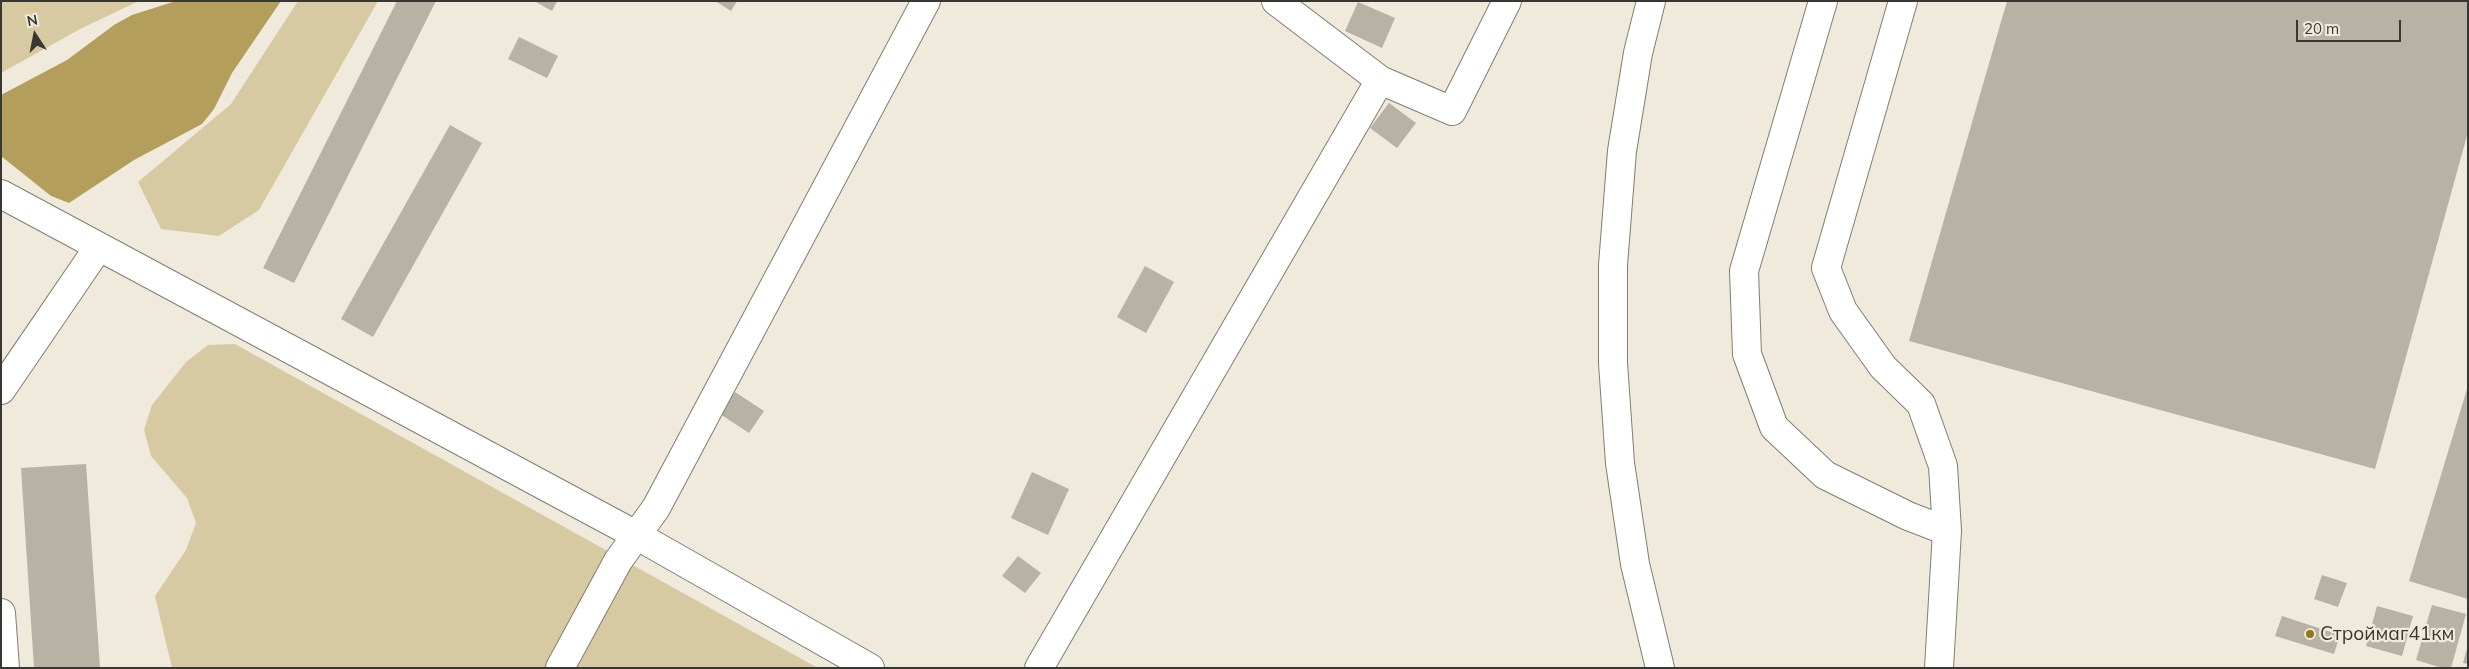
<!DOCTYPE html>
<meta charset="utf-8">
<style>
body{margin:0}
#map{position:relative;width:2469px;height:669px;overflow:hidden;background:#efeadb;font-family:Mulish,sans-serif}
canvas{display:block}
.frame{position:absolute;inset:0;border:2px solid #393731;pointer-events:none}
.north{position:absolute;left:10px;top:10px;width:50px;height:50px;-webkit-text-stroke:4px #efeadb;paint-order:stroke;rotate:349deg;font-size:14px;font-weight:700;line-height:20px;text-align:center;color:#393731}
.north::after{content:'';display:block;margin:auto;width:18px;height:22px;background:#393731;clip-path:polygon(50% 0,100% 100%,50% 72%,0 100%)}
.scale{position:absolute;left:2296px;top:20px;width:105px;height:22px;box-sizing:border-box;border:2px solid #393731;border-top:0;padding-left:6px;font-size:15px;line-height:18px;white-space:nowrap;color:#393731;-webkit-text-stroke:4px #efeadb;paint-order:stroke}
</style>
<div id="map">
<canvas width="2469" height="669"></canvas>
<div class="frame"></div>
<div class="north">N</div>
<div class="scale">20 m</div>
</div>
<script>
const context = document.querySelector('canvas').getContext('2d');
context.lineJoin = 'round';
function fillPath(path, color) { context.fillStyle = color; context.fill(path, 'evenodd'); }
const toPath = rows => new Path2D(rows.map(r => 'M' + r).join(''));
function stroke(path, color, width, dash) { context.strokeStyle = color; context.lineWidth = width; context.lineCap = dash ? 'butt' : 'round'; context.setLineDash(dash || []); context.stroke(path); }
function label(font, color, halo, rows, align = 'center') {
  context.font = font + ' Mulish,sans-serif'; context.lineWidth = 4.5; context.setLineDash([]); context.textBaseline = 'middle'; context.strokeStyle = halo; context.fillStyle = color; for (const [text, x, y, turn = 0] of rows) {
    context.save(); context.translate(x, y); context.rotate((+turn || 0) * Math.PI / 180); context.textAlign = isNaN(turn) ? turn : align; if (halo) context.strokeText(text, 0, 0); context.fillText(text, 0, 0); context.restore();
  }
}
const green = toPath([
 [1,1,139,1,82,28,1,73],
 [298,1,378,1,259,210,219,236,161,229,138,182,231,104],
 [235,344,818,668,172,668,155,596,186,550,196,523,187,498,151,456,144,430,152,405,186,362,208,345]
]);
const water = toPath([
 [176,1,281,1,232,73,214,109,202,124,134,160,69,203,51,196,1,156,1,95,67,60,114,25,132,15]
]);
const building = toPath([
 [397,1,436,1,294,283,263,268],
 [534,1,557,1,552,11],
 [715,1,737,1,731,11],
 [2007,1,2468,1,2468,132,2375,469,1909,341],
 [1358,2,1395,18,1382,48,1345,31],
 [519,37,558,56,547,78,508,59],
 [1389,103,1416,123,1397,148,1370,128],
 [450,125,482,143,373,337,341,319],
 [1145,266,1174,282,1146,333,1117,317],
 [2467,389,2468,389,2468,599,2409,581],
 [735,392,764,411,749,433,720,414],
 [86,464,100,668,34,668,21,468],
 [1032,472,1069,489,1048,535,1011,518],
 [1018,556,1041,573,1025,593,1002,576],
 [2322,575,2347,583,2338,607,2314,599],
 [2432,605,2466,614,2451,668,2442,668,2416,660],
 [2377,606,2413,616,2402,656,2366,646],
 [2282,616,2340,635,2334,654,2275,636],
 [2467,648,2468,648,2468,664,2463,663]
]);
const minor = toPath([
 [1276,1,1380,80],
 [1651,1,1638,53,1622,151,1613,265,1613,363,1620,463,1635,564,1660,668],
 [1823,1,1744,271,1747,354,1774,427,1825,475,1908,516,1947,531],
 [1903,1,1826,268,1843,311,1883,367,1921,404,1943,466,1947,531,1939,668],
 [1,194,636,535,870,668],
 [1,390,98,248],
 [1,613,5,668],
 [560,668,618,561,656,508,926,1],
 [1039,668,1380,80,1452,111,1507,1]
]);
const markers = [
 [2310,634,5,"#90761c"]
];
const poiNames = [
 ["Строймаг41км",2320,634]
];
fillPath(green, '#d7caa3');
fillPath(water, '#b39e5c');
fillPath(building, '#b7b2a3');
stroke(minor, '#827e70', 30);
stroke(minor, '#fff', 28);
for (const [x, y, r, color] of markers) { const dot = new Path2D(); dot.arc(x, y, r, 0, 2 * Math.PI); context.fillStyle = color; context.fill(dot); stroke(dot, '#efeadb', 2); }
label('19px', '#393731', '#efeadb', poiNames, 'left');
</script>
